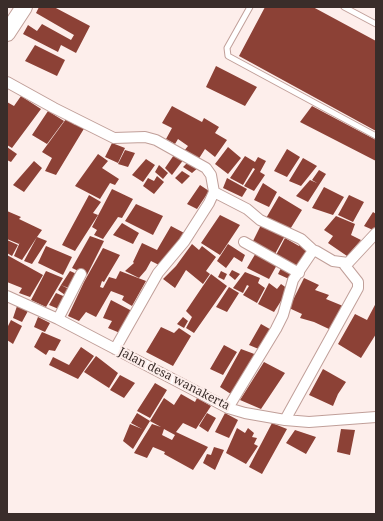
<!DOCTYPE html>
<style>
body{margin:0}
#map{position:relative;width:383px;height:521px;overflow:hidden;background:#fdeeeb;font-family:"Noto Serif",serif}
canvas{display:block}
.frame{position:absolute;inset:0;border:8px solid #3a2d2a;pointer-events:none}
</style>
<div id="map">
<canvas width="383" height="521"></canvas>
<div class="frame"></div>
</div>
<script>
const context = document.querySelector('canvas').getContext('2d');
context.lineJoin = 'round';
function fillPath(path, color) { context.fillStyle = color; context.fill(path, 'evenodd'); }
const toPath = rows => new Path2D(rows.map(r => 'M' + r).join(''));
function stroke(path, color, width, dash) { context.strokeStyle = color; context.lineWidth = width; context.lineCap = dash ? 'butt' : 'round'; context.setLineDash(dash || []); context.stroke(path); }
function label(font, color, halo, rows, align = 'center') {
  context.font = font + ' "Noto Serif",serif'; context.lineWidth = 4; context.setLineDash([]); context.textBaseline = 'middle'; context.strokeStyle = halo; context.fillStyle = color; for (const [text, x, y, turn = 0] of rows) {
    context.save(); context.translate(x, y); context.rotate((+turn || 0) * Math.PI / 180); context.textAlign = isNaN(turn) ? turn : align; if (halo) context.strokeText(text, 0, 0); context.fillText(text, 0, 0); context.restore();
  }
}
const building = toPath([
 [39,7,54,7,90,26,76,53,61,45,58,52,23,34,28,25,37,31,42,24,71,40,74,35,36,13],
 [265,7,313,7,376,41,376,131,239,56],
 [35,45,65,60,57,76,25,61],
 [216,66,257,87,245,106,206,87],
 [21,96,41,109,12,148,7,145,7,102,14,106],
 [172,106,202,122,204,118,219,127,215,133,227,140,215,157,205,149,198,160,184,151,188,146,178,139,175,144,166,139,172,128,162,123],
 [312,106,376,140,376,161,300,122],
 [48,111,64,121,47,144,32,135],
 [66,119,75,125,78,122,85,127,56,175,45,171,52,158,42,152],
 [112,143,125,148,118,163,105,157],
 [7,147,17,154,11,162,7,160],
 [228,147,241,158,228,174,215,164],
 [287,149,300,157,287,177,274,171],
 [125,150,135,153,128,167,118,164],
 [176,152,184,159,172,175,165,168],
 [98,154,108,161,102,168,119,179,115,185,110,183,100,199,75,186],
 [245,156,255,162,258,157,266,161,260,172,265,175,254,191,244,186,255,169,253,168,243,185,230,178],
 [303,158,317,166,301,186,289,181],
 [146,159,155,165,143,182,132,175],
 [190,160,199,167,192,173,183,167],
 [34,161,42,168,24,192,13,185],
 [159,165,168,173,163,179,155,172],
 [319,170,326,174,308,202,296,196,310,180,317,183,312,180],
 [182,171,190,176,182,184,175,178],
 [157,176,164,182,154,194,143,186,148,178,154,181],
 [227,178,247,189,242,197,223,188],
 [263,183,277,192,269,207,254,200],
 [200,185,209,191,197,209,187,204],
 [324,187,344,197,333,215,312,208],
 [112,189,133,199,122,218,118,217,103,239,94,235,97,230,92,227],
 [89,195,101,202,93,213,98,215,75,251,62,245],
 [349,195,364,202,353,222,338,215],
 [279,196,302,210,289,231,265,220],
 [136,204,163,216,153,235,125,221],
 [7,211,21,217,19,219,42,230,37,237,47,241,32,264,24,261,37,237,22,260,14,256,20,242,19,244,7,239],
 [373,212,376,214,376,226,373,230,364,226],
 [220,215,240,225,220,255,201,243],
 [336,216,355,224,351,235,361,240,347,256,328,243,333,236,324,230],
 [122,223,139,233,133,244,113,235],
 [262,223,286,234,275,254,252,243],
 [171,226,188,235,161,266,151,261,146,270,139,278,125,271,134,263,133,262,142,243,157,250],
 [90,236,104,241,87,275,72,268],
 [285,238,299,246,300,242,312,250,298,270,275,257],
 [7,240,18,245,12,256,7,253],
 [192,244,199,250,202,246,216,257,206,271,210,274,203,284,186,270,175,288,163,279,176,266],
 [228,244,245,255,242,262,234,257,226,268,217,261],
 [46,246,72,257,63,275,38,263],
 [103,248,120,255,104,282,102,281,100,287,103,288,109,277,116,279,120,271,146,281,132,306,122,300,124,296,111,291,96,317,86,312,79,321,68,316,84,282],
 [257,251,278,263,269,279,247,268],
 [7,255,43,275,30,297,19,293,22,288,7,282],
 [282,266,293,272,289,279,278,274],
 [232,270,240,274,235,280,229,275],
 [46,271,63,278,46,307,31,300],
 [70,271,79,275,71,289,61,285],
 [221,271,227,274,224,280,218,277],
 [245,272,260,278,258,283,265,288,257,303,243,295,249,286,247,285,243,293,233,288],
 [211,274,227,286,194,333,186,328,192,317,186,311],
 [304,278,319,285,315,290,329,295,326,299,343,306,329,329,314,322,300,318,302,314,289,308],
 [269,283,277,289,281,284,291,291,286,302,281,301,274,312,258,304],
 [61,285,69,289,65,295,58,290],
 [229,287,239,293,227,312,216,307],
 [56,293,68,298,61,310,49,305],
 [111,300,132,311,120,333,108,328,112,321,103,318],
 [376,303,376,334,361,358,338,344,355,314,367,320],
 [17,306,28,311,22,322,13,318],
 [38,317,50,323,45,332,34,327],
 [183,317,188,321,184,328,177,324],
 [11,320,22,326,13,344,7,340,7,328],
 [261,324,275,332,261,350,249,345],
 [161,327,174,333,179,328,191,336,173,366,146,352],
 [42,332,61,340,55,351,49,350,46,355,34,347],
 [224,345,237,352,223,375,210,369],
 [81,347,94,356,78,379,49,365,53,357,69,365],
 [241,349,257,355,234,396,220,387],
 [96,356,118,373,109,388,84,372],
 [264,362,285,373,261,409,240,400],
 [323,369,346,382,338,394,333,406,309,395],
 [120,375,135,383,124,398,110,390],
 [155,383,167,390,150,418,137,411],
 [181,394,195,402,197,398,211,406,196,429,183,423,176,432,208,447,193,470,164,454,165,452,153,447,147,458,134,453,152,424,161,427,150,421,164,398,174,405],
 [164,429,175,435,172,440,162,435],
 [137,413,150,421,133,449,123,441,130,424,142,429,131,423],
 [207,413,216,418,208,432,199,426],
 [225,413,238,420,229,438,215,432],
 [272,423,287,429,262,474,249,467],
 [237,428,245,433,248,428,254,433,252,437,257,438,254,444,258,446,246,464,226,453],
 [341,429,355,430,350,455,337,452],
 [295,430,316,437,306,454,286,443],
 [214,447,224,450,215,470,203,463,207,454,211,455]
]);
const lane = toPath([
 [250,7,227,48,228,56,376,136],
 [344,7,376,24]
]);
const street = toPath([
 [7,82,54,108,114,138,145,137,156,140,206,168,211,175,214,192,209,203,184,242,158,273,115,349],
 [214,192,247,209,260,220,301,239,314,251],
 [244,242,299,273],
 [7,296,58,319,228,408,245,413,285,420,309,422,376,417],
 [58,319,81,274],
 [228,408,276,329,283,315,293,280,312,252,316,251,333,261,348,263,376,233],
 [285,420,358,288,358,282,343,263]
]);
const primary = toPath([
 [7,33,24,7]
]);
const streetNames = [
 ["Jalan desa wanakerta",174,379,27]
];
fillPath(building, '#8c4136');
stroke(lane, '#c09f99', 7);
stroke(street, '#c09f99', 12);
stroke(primary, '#c09f99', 18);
stroke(lane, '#fff', 5);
stroke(street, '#fff', 10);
stroke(primary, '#fff', 16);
label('12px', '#3a2d2a', '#fdeeeb', streetNames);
</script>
